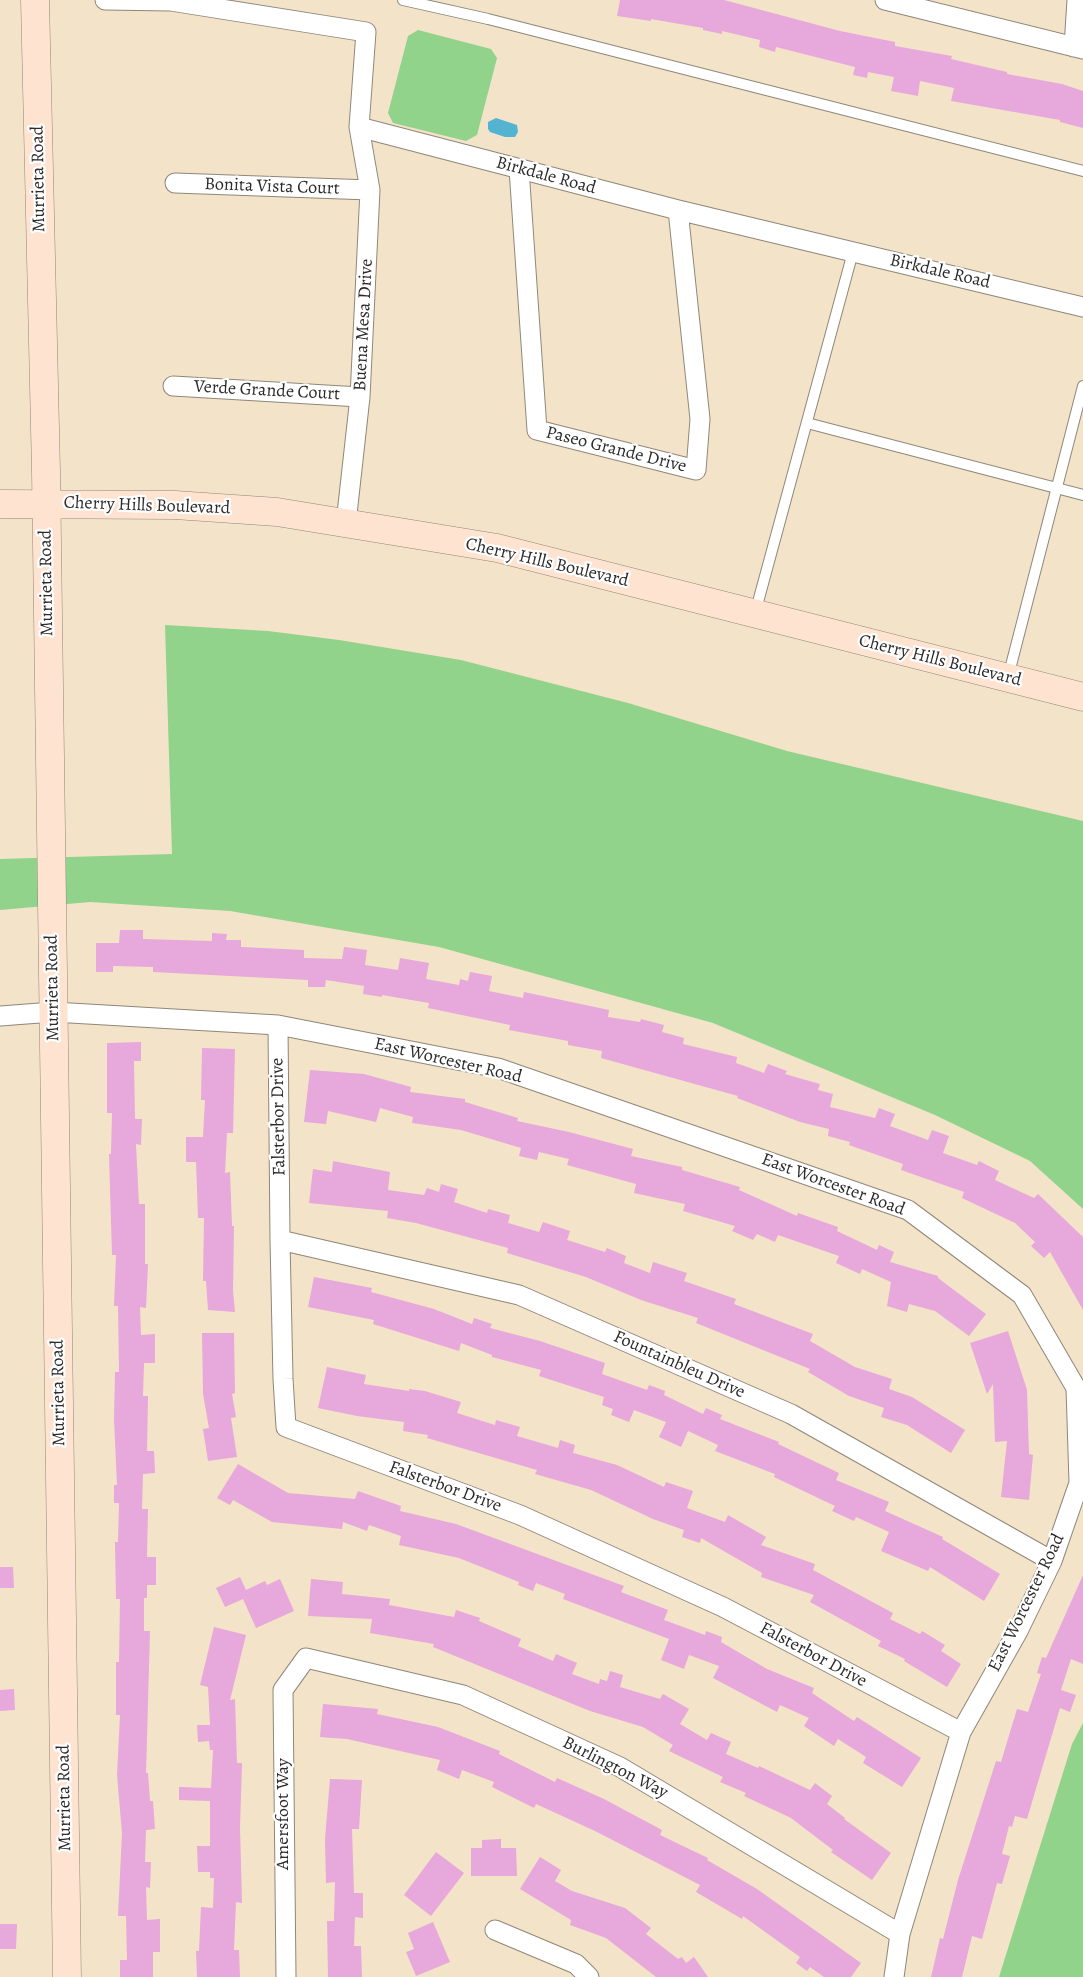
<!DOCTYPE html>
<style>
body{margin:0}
canvas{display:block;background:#f3e3c8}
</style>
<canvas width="1083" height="1977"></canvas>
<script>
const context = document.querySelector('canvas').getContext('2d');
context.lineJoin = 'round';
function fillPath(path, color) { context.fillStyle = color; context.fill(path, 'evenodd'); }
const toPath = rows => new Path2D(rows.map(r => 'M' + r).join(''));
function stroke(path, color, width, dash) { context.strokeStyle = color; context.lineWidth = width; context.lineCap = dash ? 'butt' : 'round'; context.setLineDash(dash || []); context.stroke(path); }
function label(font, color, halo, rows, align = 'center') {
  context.font = font + ' Alegreya,serif'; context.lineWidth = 4.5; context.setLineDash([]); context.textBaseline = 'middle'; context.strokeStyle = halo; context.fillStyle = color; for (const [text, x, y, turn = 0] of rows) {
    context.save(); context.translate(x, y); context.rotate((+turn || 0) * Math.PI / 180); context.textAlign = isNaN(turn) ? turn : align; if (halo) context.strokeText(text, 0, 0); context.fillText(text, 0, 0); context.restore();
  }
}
const green = toPath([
 [418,30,491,49,497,58,477,135,466,141,393,123,388,113,408,36],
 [165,625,268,631,339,640,461,660,628,703,787,751,1083,821,1083,1209,1030,1161,935,1115,713,1023,439,947,230,911,90,902,0,910,0,859,172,854],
 [1083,1723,1083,1977,999,1977,1072,1744]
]);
const water = toPath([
 [496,118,517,125,518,132,515,137,505,137,490,132,488,129,488,122]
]);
const building = toPath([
 [620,0,724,0,840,31,895,42,895,46,952,56,951,59,1007,72,1007,74,1062,84,1083,91,1083,128,1060,122,1060,120,951,101,954,88,920,81,918,96,891,91,894,77,868,72,867,78,853,75,855,67,776,47,775,52,759,47,760,40,722,31,722,34,703,30,703,28,651,19,651,21,617,16],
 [120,930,143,930,143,939,212,941,212,933,227,934,226,940,241,940,241,947,304,950,304,958,342,959,344,947,367,950,365,965,398,970,400,958,429,963,426,979,459,985,460,979,468,981,470,972,492,976,489,991,523,998,524,992,609,1010,608,1017,640,1022,641,1019,664,1025,662,1032,684,1038,683,1044,737,1057,736,1063,764,1073,768,1064,787,1071,785,1074,820,1084,818,1090,833,1094,830,1107,875,1118,879,1108,895,1114,890,1126,928,1140,932,1130,949,1136,943,1153,977,1165,979,1161,999,1171,995,1180,1034,1198,1038,1194,1083,1237,1083,1310,1050,1252,1044,1258,1031,1246,1035,1242,1015,1223,962,1198,964,1192,901,1170,903,1164,849,1145,850,1142,828,1136,829,1129,800,1122,737,1098,738,1096,601,1058,602,1051,568,1045,568,1041,509,1030,510,1025,428,1008,429,1003,382,995,382,997,363,994,364,986,326,980,325,987,308,987,308,980,153,972,153,967,113,966,113,972,96,972,96,943,119,943],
 [141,1042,141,1061,134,1061,135,1119,142,1119,141,1145,136,1144,139,1204,145,1204,145,1264,148,1264,146,1308,140,1307,141,1335,155,1334,155,1363,144,1363,143,1396,148,1396,147,1451,154,1451,155,1473,143,1474,142,1509,148,1509,147,1557,156,1557,156,1585,147,1585,147,1598,144,1598,144,1631,150,1631,146,1773,148,1773,150,1801,153,1801,155,1829,146,1830,145,1862,151,1862,150,1888,146,1887,147,1920,160,1919,160,1952,153,1952,153,1977,120,1977,120,1960,127,1960,126,1916,118,1916,122,1833,117,1775,120,1715,116,1715,116,1662,119,1662,120,1599,116,1599,115,1542,118,1542,119,1503,114,1503,114,1485,117,1485,114,1419,115,1372,119,1372,118,1306,114,1306,116,1255,112,1255,109,1154,111,1154,112,1113,107,1113,107,1043],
 [202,1048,235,1049,233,1133,227,1133,225,1173,230,1172,232,1226,234,1226,233,1291,235,1312,208,1310,206,1281,203,1281,204,1218,198,1218,196,1162,186,1162,186,1137,203,1137,205,1100,201,1100],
 [310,1070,364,1074,411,1087,410,1092,465,1099,465,1102,518,1118,517,1121,569,1132,633,1149,631,1156,682,1167,682,1170,740,1187,739,1190,797,1216,798,1213,838,1227,837,1231,877,1250,879,1245,894,1252,890,1262,938,1276,938,1278,986,1314,969,1336,935,1311,909,1304,907,1312,887,1306,891,1282,862,1269,860,1274,836,1263,839,1256,778,1235,775,1242,757,1234,753,1240,732,1231,735,1226,683,1211,685,1204,634,1193,636,1184,567,1165,569,1159,539,1152,537,1160,519,1156,521,1148,461,1130,412,1123,413,1117,380,1108,376,1122,328,1111,326,1124,304,1122],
 [333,1161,390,1172,388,1190,424,1195,427,1188,439,1192,441,1184,458,1189,454,1202,487,1213,488,1209,510,1215,508,1223,539,1232,543,1222,570,1231,567,1240,605,1252,607,1248,626,1256,624,1263,650,1273,653,1262,687,1273,684,1281,736,1299,734,1304,813,1334,810,1341,855,1367,892,1379,889,1389,912,1397,965,1430,951,1453,907,1425,881,1417,884,1408,849,1396,808,1372,810,1369,696,1323,698,1318,641,1300,586,1277,507,1253,508,1248,416,1223,387,1218,388,1211,309,1203,313,1169,332,1172],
 [314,1277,372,1288,371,1292,434,1309,472,1324,474,1318,492,1324,490,1328,540,1341,605,1363,602,1374,647,1390,649,1385,665,1391,664,1395,703,1414,706,1408,722,1415,720,1419,779,1442,778,1444,839,1473,836,1480,889,1502,885,1511,943,1537,942,1539,1000,1574,984,1601,930,1567,928,1571,881,1551,889,1532,856,1517,854,1521,832,1511,835,1506,774,1477,775,1474,715,1451,718,1445,688,1431,681,1447,659,1437,666,1422,634,1410,629,1422,611,1415,613,1409,602,1405,604,1397,539,1376,541,1370,492,1357,492,1355,461,1343,459,1351,373,1324,374,1320,308,1307],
 [1008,1331,1027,1390,1029,1454,1033,1455,1029,1500,1001,1497,1007,1441,995,1442,993,1384,987,1394,970,1343],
 [202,1333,234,1333,235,1393,232,1394,236,1417,231,1418,237,1457,208,1461,203,1429,209,1428,203,1394],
 [327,1367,366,1375,364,1384,409,1391,409,1389,425,1391,461,1402,457,1413,495,1425,496,1420,520,1427,517,1436,558,1448,560,1440,575,1445,573,1453,617,1465,664,1487,666,1482,693,1491,687,1508,725,1522,728,1515,766,1537,761,1545,815,1564,813,1570,893,1613,890,1619,920,1634,922,1631,945,1645,941,1651,961,1664,947,1687,904,1661,905,1659,878,1646,881,1641,810,1602,814,1595,761,1577,762,1573,701,1538,700,1543,682,1537,684,1530,653,1519,591,1490,535,1474,537,1470,427,1438,428,1435,403,1431,404,1422,357,1416,318,1408],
 [238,1464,288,1493,355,1499,358,1491,401,1506,400,1511,456,1524,624,1586,621,1592,668,1610,664,1620,705,1635,706,1631,722,1637,721,1642,767,1669,814,1688,812,1693,854,1721,857,1717,921,1758,902,1787,863,1763,866,1757,838,1739,834,1746,804,1726,809,1718,780,1705,777,1712,713,1678,719,1666,689,1655,684,1669,661,1660,669,1639,563,1599,565,1594,536,1583,533,1591,518,1585,519,1582,459,1558,399,1545,401,1536,369,1525,367,1531,343,1522,342,1529,272,1522,233,1500,230,1505,217,1498],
 [0,1567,13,1567,14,1588,0,1588],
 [1083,1575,1083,1664,1071,1659,1061,1690,1076,1695,1070,1712,1060,1708,1027,1819,1015,1816,1012,1827,1009,1826,1002,1854,1010,1856,1002,1884,997,1883,982,1939,972,1936,962,1977,931,1977,940,1938,943,1939,958,1880,996,1761,1001,1762,1017,1709,1028,1712,1041,1674,1037,1673,1042,1657,1046,1658],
 [240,1577,246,1590,265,1581,267,1585,280,1579,294,1611,256,1628,243,1599,225,1607,216,1588],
 [311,1579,343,1582,342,1594,390,1599,389,1605,454,1617,456,1610,480,1618,479,1621,521,1639,518,1646,553,1661,556,1654,577,1663,572,1674,599,1684,600,1679,607,1681,610,1671,623,1675,620,1687,660,1699,663,1694,689,1709,680,1724,707,1740,711,1733,731,1742,726,1754,758,1768,759,1766,810,1790,815,1783,832,1796,827,1804,845,1818,844,1819,891,1853,872,1880,831,1852,833,1850,791,1818,744,1796,746,1793,720,1782,723,1777,669,1751,673,1745,643,1727,590,1711,433,1647,434,1644,370,1633,372,1619,308,1616],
 [214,1627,246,1635,230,1700,235,1699,237,1763,242,1763,240,1827,242,1903,236,1902,234,1950,239,1950,240,1977,197,1977,196,1951,199,1951,201,1907,213,1908,214,1878,210,1878,210,1872,198,1872,197,1846,210,1846,210,1801,179,1800,179,1787,211,1788,213,1750,210,1750,209,1741,198,1742,197,1725,210,1725,208,1687,200,1685],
 [14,1689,15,1710,0,1711,0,1690],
 [323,1704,378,1709,377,1714,438,1727,500,1751,499,1754,555,1782,557,1778,604,1799,662,1830,660,1835,708,1858,707,1860,757,1889,861,1963,851,1977,824,1977,810,1967,807,1971,796,1963,800,1957,743,1916,742,1919,696,1892,700,1885,595,1831,536,1804,534,1808,492,1787,494,1782,462,1770,459,1779,437,1770,440,1760,347,1739,320,1737],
 [330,1779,362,1780,359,1829,352,1829,354,1893,363,1893,363,1918,355,1917,354,1946,361,1946,362,1977,328,1977,327,1921,334,1921,335,1882,326,1883,325,1839],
 [501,1839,501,1848,516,1848,517,1876,471,1876,471,1848,482,1848,482,1840],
 [436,1852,464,1873,431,1916,404,1895],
 [540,1857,561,1870,555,1881,572,1891,625,1908,651,1928,646,1934,678,1959,682,1957,686,1963,694,1957,708,1977,656,1977,606,1938,570,1925,571,1920,520,1889],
 [433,1922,450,1962,416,1976,406,1952,414,1949,408,1933],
 [0,1924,17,1924,16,1949,0,1949]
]);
const lane = toPath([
 [403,0,488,19,1083,171],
 [807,423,1083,495],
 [755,613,853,252],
 [1008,677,1083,386]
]);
const street = toPath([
 [105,0,171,1,366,32,359,127,678,210,1083,307],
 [885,0,1083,49],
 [1074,47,1077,0],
 [519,169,537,430,696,470,700,419,678,210],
 [175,183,370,190],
 [173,386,360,397],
 [346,523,360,397,370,190,359,127],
 [0,1016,53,1012,278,1025,498,1068,908,1210,1022,1295,1076,1388,1079,1483,1052,1561,1018,1631,961,1732,900,1934,894,1977],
 [278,1025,280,1240,283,1379,286,1427,520,1515,723,1607,961,1732],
 [280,1240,519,1295,791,1414,1052,1561],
 [495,1930,576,1964,589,1977],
 [286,1977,283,1690,306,1658,463,1695,620,1767,900,1934]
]);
const secondary = toPath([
 [35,0,46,471,67,1977],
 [0,504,175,505,277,512,497,548,1083,697]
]);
const streetNames = [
 ["Birkdale Road",546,176,15],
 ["Murrieta Road",39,179,-91],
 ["Bonita Vista Court",272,187,2],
 ["Birkdale Road",940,272,13],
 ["Buena Mesa Drive",364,325,-87],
 ["Verde Grande Court",267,391,3],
 ["Paseo Grande Drive",616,450,14],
 ["Cherry Hills Boulevard",147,506,2],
 ["Cherry Hills Boulevard",547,563,13],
 ["Murrieta Road",47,583,-91],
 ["Cherry Hills Boulevard",940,661,14],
 ["Murrieta Road",53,988,-91],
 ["East Worcester Road",448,1061,13],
 ["Falsterbor Drive",279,1117,-91],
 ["East Worcester Road",833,1185,20],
 ["Fountainbleu Drive",679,1365,24],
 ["Murrieta Road",59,1393,-91],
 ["Falsterbor Drive",445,1487,20],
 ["East Worcester Road",1027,1603,-64],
 ["Falsterbor Drive",813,1655,28],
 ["Burlington Way",615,1768,27],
 ["Murrieta Road",65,1798,-91],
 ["Amersfoot Way",284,1814,-90]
];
fillPath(green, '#92d38b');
fillPath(water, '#53b4d2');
fillPath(building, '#e7a8db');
stroke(lane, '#8f877a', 12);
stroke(street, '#8f877a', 21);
stroke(secondary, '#8f877a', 29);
stroke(lane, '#fff', 10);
stroke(street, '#fff', 19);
stroke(secondary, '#fee3d1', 28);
label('18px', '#2b2b2b', '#fff', streetNames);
</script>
